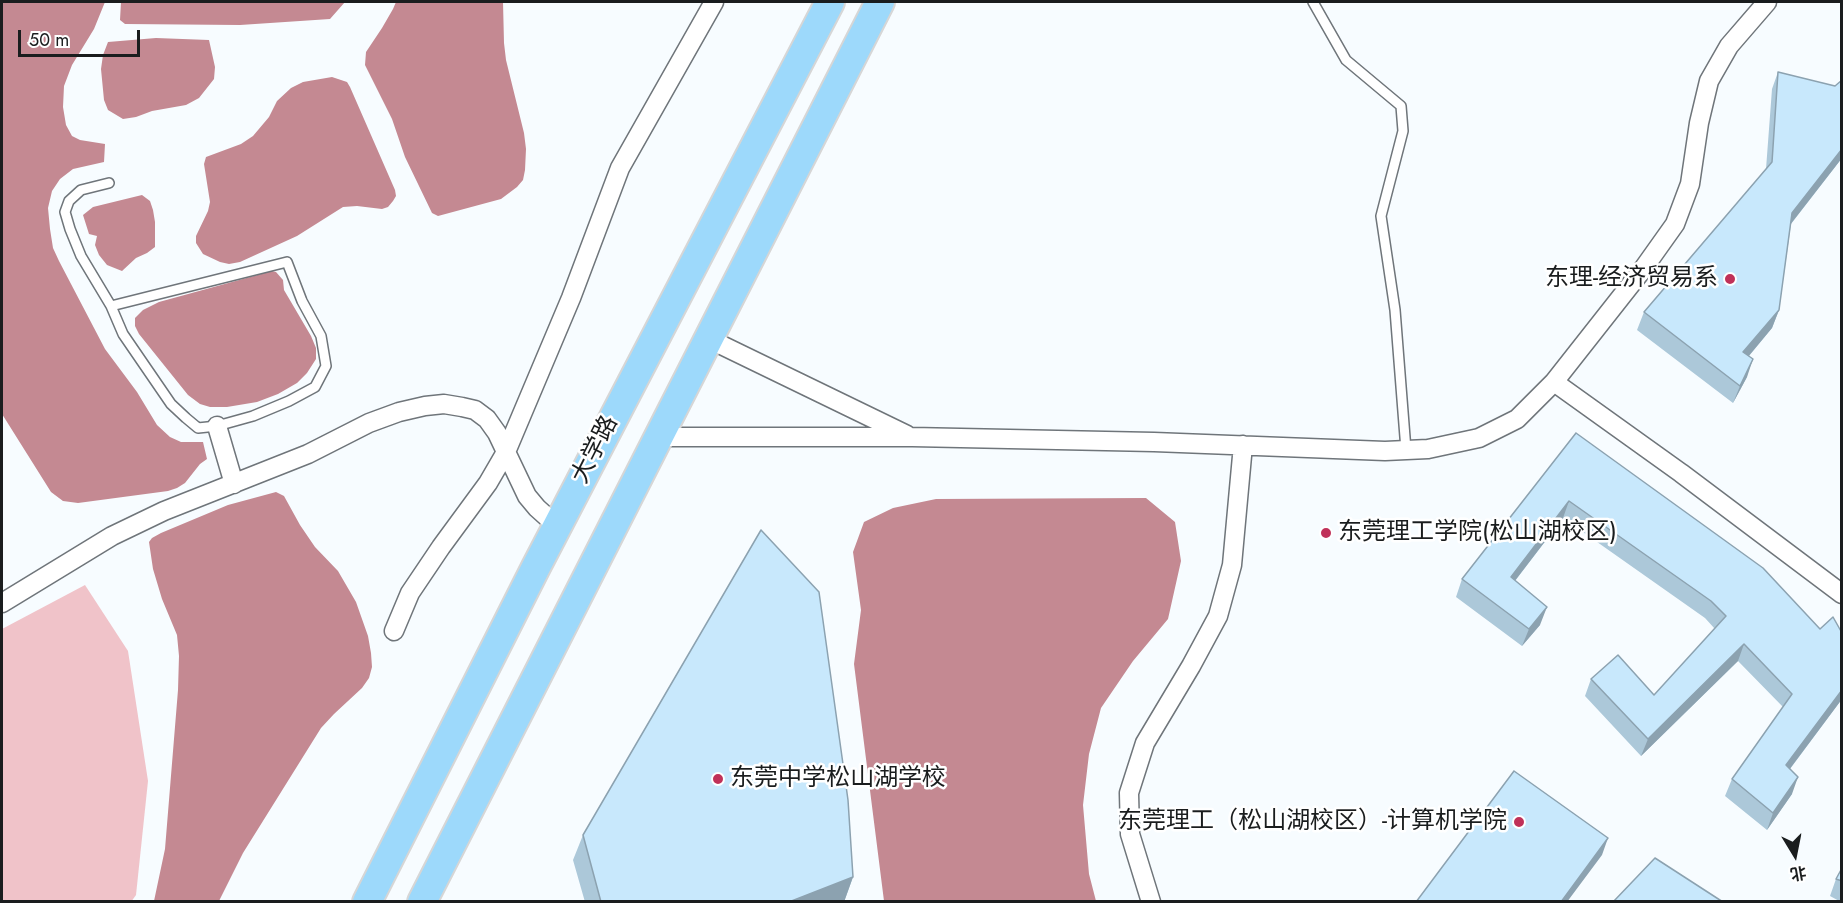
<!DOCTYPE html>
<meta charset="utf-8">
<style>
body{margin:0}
#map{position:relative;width:1843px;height:903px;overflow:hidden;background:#f7fcff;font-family:Jost,"Noto Sans SC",sans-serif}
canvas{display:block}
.frame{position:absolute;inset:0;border:3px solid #1a1d1e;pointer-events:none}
.north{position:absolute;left:1765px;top:825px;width:60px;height:60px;-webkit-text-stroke:4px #fff;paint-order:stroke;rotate:170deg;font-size:16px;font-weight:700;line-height:24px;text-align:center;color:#1a1d1e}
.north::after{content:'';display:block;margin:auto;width:21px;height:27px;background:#1a1d1e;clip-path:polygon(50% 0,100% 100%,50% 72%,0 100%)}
.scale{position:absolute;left:18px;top:30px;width:122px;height:27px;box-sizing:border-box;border:3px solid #1a1d1e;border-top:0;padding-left:8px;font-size:18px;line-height:21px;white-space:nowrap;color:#1a1d1e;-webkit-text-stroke:4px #fff;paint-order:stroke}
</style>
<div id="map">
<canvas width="1843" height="903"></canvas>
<div class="frame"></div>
<div class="north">北</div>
<div class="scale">50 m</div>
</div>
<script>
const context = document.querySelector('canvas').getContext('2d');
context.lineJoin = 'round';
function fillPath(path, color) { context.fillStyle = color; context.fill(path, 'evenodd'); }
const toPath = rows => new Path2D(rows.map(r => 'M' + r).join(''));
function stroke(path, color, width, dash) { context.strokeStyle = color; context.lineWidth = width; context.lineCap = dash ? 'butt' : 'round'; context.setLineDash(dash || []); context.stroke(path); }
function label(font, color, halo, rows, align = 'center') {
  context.font = font + ' Jost,"Noto Sans SC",sans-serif'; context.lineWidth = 5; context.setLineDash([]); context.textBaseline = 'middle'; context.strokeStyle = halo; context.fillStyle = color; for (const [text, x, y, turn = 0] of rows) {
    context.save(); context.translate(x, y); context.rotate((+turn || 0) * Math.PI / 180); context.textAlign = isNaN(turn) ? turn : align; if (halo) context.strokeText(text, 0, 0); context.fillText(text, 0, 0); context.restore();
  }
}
const green = toPath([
 [85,585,128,651,148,781,136,895,131,902,2,901,2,629]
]);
const water = toPath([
 [2,2,105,2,94,29,72,65,64,86,63,107,66,125,72,136,80,140,105,144,104,162,73,169,60,179,52,191,48,208,50,229,53,248,59,261,105,349,137,392,157,425,170,437,181,442,203,442,207,459,200,464,185,483,177,488,168,491,78,503,63,501,51,492,2,414],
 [121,2,345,2,330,19,240,25,125,24,120,20],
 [396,2,503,2,504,43,506,60,524,133,526,149,525,170,523,180,517,187,501,199,438,216,432,213,405,157,392,119,365,65,366,52,382,28,393,9],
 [156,38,209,40,215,67,214,79,199,98,186,105,152,111,136,117,123,119,108,110,104,100,101,69,103,55,108,42],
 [332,77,347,82,350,87,395,190,396,196,393,201,388,207,382,209,357,206,343,207,297,236,240,262,229,264,220,262,203,254,196,243,196,236,208,211,210,202,204,164,206,157,241,144,253,136,269,117,277,101,291,88,303,82],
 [142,195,150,201,153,210,155,222,155,247,147,253,136,258,122,271,107,265,99,255,95,245,97,236,89,234,83,215,93,207],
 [272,271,276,272,283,280,284,290,311,336,316,348,316,359,307,373,297,383,278,394,257,402,227,407,210,407,200,404,188,395,139,334,135,326,135,318,143,310,159,302],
 [276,492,284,496,300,525,315,547,338,571,356,602,368,636,371,653,372,667,369,678,362,688,334,714,321,728,243,853,219,901,154,901,165,849,178,690,179,656,177,635,162,599,153,569,149,542,152,538,161,533,228,505],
 [1146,498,1175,522,1181,561,1168,619,1133,661,1101,708,1089,754,1083,805,1089,874,1096,901,884,901,854,664,861,610,853,552,864,522,893,508,936,499]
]);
const service = toPath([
 [1313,2,1346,60,1401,106,1403,131,1381,216,1395,310,1406,450],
 [109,183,81,190,69,201,65,212,70,229,81,256,111,306,123,334,171,404,186,418,198,428,217,426,253,416,289,401,315,387,326,366,321,336,302,301,287,262,111,306]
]);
const minor = toPath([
 [709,339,907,435],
 [1554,382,1681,473,1842,594],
 [217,426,234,484],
 [659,437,912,437,1154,442,1385,451,1428,449,1479,438,1517,419,1554,382,1643,269,1675,224,1690,184,1699,123,1709,81,1729,46,1767,2],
 [2,603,112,536,164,511,308,454,369,423,399,412,425,406,444,404,462,407,475,410,487,419,497,433,527,496,537,508,557,526],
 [394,631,410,593,441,547,488,483,506,452,571,298,620,168,714,2],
 [1151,902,1130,834,1129,793,1145,743,1191,666,1218,616,1232,565,1243,445]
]);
const primary = toPath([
 [367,902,536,567,830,2],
 [422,902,880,2]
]);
const wall = toPath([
 [1778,72,1835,86,1842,80,1842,158,1791,224,1779,310,1772,328,1749,356,1747,377,1733,403,1637,330,1644,312,1766,169,1772,89],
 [1576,433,1820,629,1842,633,1842,699,1790,769,1792,794,1767,830,1725,796,1732,779,1783,707,1738,661,1641,756,1585,696,1591,679,1654,695,1715,629,1705,618,1563,518,1515,581,1540,625,1522,646,1456,597,1462,579],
 [583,835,853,877,844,902,585,902,573,860],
 [1842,868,1842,902,1841,902,1830,896,1836,879]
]);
const shadedWall = toPath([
 [1842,149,1842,158,1786,230,1792,213],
 [1779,310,1772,328,1737,370,1743,352],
 [1753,359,1747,377,1733,403,1740,386],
 [1569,501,1563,518,1504,595,1511,577],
 [1547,607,1540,625,1522,646,1529,629],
 [1744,644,1738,661,1641,756,1648,739],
 [1842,690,1842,699,1780,782,1786,765],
 [1798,777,1792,794,1767,830,1773,813],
 [1608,838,1602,855,1567,902,1561,902],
 [853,877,844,902,789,902]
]);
const building = toPath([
 [1778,72,1835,86,1842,80,1842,149,1792,213,1779,310,1743,352,1753,359,1740,386,1644,312,1772,162,1778,72],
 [1576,433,1763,568,1820,629,1833,617,1842,633,1842,690,1786,765,1798,777,1773,813,1732,779,1792,694,1744,644,1648,739,1591,679,1618,655,1654,695,1726,616,1711,601,1569,501,1511,577,1547,607,1529,629,1462,579,1576,433],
 [761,530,819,592,848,800,853,877,789,902,601,902,583,835,761,530],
 [1514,771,1608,838,1561,902,1416,902,1514,771],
 [1655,858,1723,902,1613,902,1655,858],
 [1842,868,1842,881,1836,879,1842,868]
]);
const markers = [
 [1730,279,6,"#c03159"],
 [1326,533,6,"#c03159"],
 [718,779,6,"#c03159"],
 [1519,822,6,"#c03159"]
];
const poiNames = [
 ["东理-经济贸易系",1718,279],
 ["东莞理工学院(松山湖校区)",1338,533,"left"],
 ["东莞中学松山湖学校",730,779,"left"],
 ["东莞理工（松山湖校区）-计算机学院",1507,822]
];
const streetNames = [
 ["大学路",596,450,-63]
];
fillPath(green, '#f0c3c9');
fillPath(water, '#c48992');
stroke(service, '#6f757a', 12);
stroke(minor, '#6f757a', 21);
stroke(primary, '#d6d6d6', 32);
stroke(service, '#fff', 9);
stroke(minor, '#fff', 18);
stroke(primary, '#9dd9fb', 28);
fillPath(wall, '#acc8d9');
fillPath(shadedWall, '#8ca2b0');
fillPath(building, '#c8e8fc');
stroke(building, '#8ca2b0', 1.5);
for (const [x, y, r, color] of markers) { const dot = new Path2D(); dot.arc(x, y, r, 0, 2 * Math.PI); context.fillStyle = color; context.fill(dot); stroke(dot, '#fff', 2); }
label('24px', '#1a1d1e', '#fff', poiNames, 'right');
label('24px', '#1a1d1e', '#fff', streetNames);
</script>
